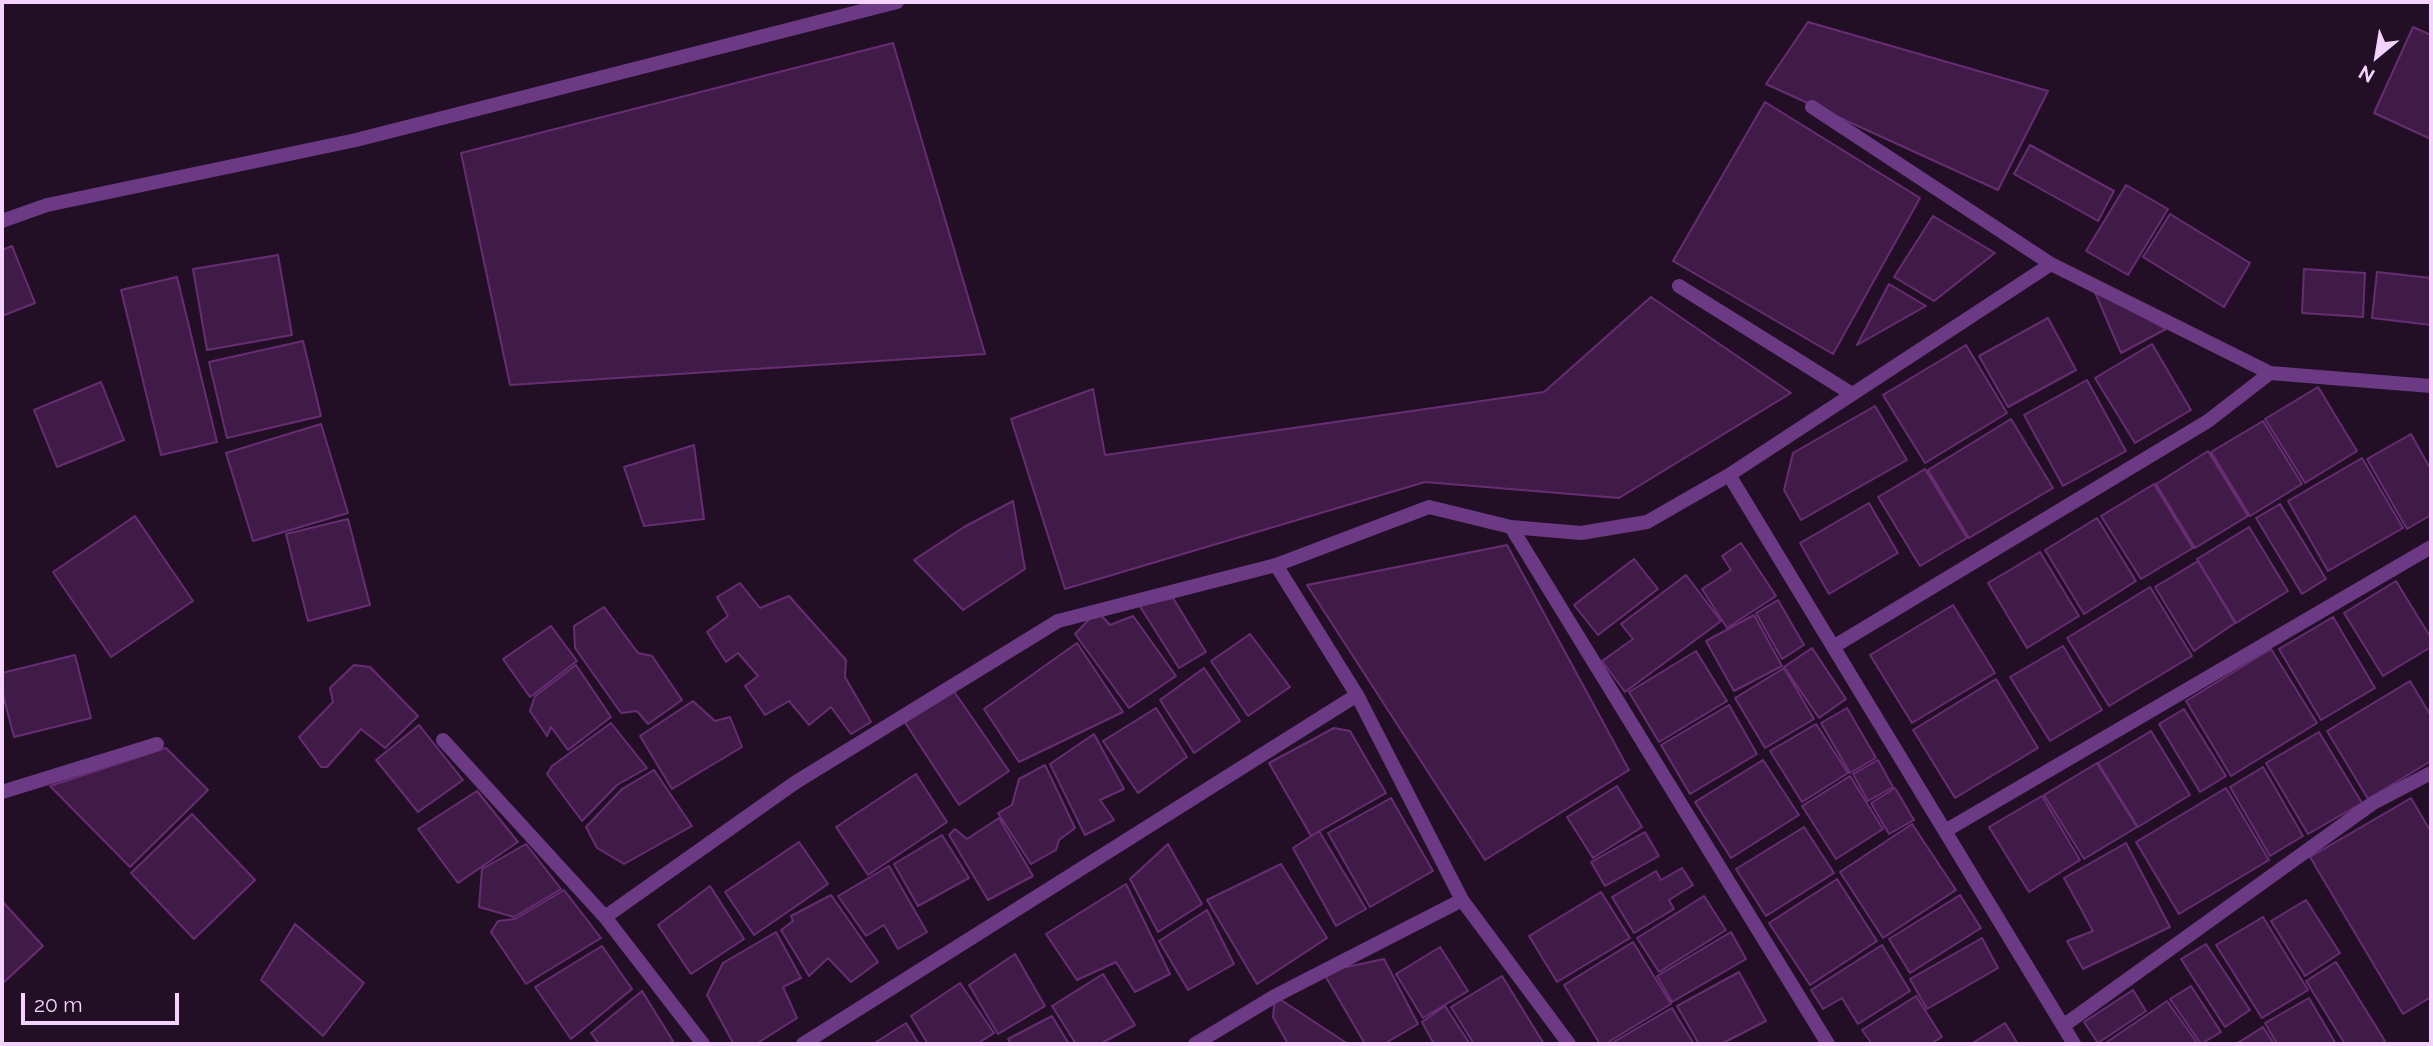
<!DOCTYPE html>
<style>
body{margin:0}
#map{position:relative;width:2433px;height:1046px;overflow:hidden;background:#220f26;font-family:Raleway,sans-serif}
canvas{display:block}
.frame{position:absolute;inset:0;border:4px solid #f4d4ff;pointer-events:none}
.north{position:absolute;left:2342px;top:21px;width:70px;height:70px;-webkit-text-stroke:5px #220f26;paint-order:stroke;rotate:210deg;font-size:19px;font-weight:700;line-height:28px;text-align:center;color:#f4d4ff}
.north::after{content:'';display:block;margin:auto;width:24px;height:32px;background:#f4d4ff;clip-path:polygon(50% 0,100% 100%,50% 72%,0 100%)}
.scale{position:absolute;left:21px;top:993px;width:158px;height:32px;box-sizing:border-box;border:4px solid #f4d4ff;border-top:0;padding-left:9px;font-size:21px;line-height:24px;white-space:nowrap;color:#f4d4ff;-webkit-text-stroke:5px #220f26;paint-order:stroke}
</style>
<div id="map">
<canvas width="2433" height="1046"></canvas>
<div class="frame"></div>
<div class="north">N</div>
<div class="scale">20 m</div>
</div>
<script>
const context = document.querySelector('canvas').getContext('2d');
context.lineJoin = 'round';
function fillPath(path, color) { context.fillStyle = color; context.fill(path, 'evenodd'); }
const toPath = rows => new Path2D(rows.map(r => 'M' + r).join(''));
function stroke(path, color, width, dash) { context.strokeStyle = color; context.lineWidth = width; context.lineCap = dash ? 'butt' : 'round'; context.setLineDash(dash || []); context.stroke(path); }
const building = toPath([
 [1808,22,2048,91,1998,190,1766,84,1808,22],
 [2413,27,2431,35,2431,139,2374,113,2413,27],
 [893,43,985,354,510,385,461,153,893,43],
 [1765,102,1920,198,1833,354,1673,261,1765,102],
 [2030,145,2114,191,2098,221,2014,174,2030,145],
 [2126,185,2168,209,2128,275,2086,251,2126,185],
 [2170,214,2250,263,2224,307,2143,257,2170,214],
 [1933,216,1995,253,1934,301,1894,277,1933,216],
 [12,246,35,303,2,316,2,250,12,246],
 [278,255,292,335,207,350,193,269,278,255],
 [2304,269,2365,273,2363,317,2302,313,2304,269],
 [2377,272,2431,278,2431,325,2372,318,2377,272],
 [177,277,217,442,161,455,121,290,177,277],
 [1889,284,1926,306,1857,345,1889,284],
 [2094,290,2166,329,2121,353,2094,290],
 [1651,297,1791,393,1619,498,1425,482,1065,589,1011,419,1093,389,1105,455,1544,392,1651,297],
 [2048,318,2076,370,2008,407,1979,356,2048,318],
 [303,341,321,416,227,438,209,362,303,341],
 [2152,344,2191,410,2135,443,2095,378,2152,344],
 [1966,345,2007,413,1925,463,1883,395,1966,345],
 [2087,380,2126,451,2063,486,2024,415,2087,380],
 [101,382,124,440,57,467,34,410,101,382],
 [2318,387,2357,451,2305,483,2265,419,2318,387],
 [1875,406,1907,460,1801,520,1784,490,1793,453,1875,406],
 [2011,419,2053,488,1969,538,1928,470,2011,419],
 [2263,421,2302,484,2250,516,2211,452,2263,421],
 [321,424,348,513,253,541,226,453,321,424],
 [2411,434,2431,470,2431,515,2407,529,2367,459,2411,434],
 [694,445,704,519,644,526,624,467,694,445],
 [2208,451,2248,516,2195,548,2156,484,2208,451],
 [2362,458,2403,528,2328,571,2288,501,2362,458],
 [1925,469,1967,538,1920,566,1878,497,1925,469],
 [2154,484,2193,548,2141,579,2101,516,2154,484],
 [1013,501,1025,569,963,610,914,560,964,527,1013,501],
 [1869,503,1898,553,1829,594,1800,543,1869,503],
 [2280,504,2326,579,2302,594,2256,518,2280,504],
 [135,516,193,601,111,657,53,572,135,516],
 [2097,518,2136,581,2084,614,2045,550,2097,518],
 [348,519,370,605,308,621,286,534,348,519],
 [2249,527,2288,591,2236,623,2197,559,2249,527],
 [1741,543,1776,596,1727,628,1702,589,1731,570,1722,556,1741,543],
 [1507,545,1629,770,1485,860,1307,585,1507,545],
 [2040,552,2079,616,2027,648,1988,583,2040,552],
 [1634,559,1658,589,1598,635,1574,605,1634,559],
 [2198,561,2235,623,2194,651,2155,587,2198,561],
 [1686,575,1721,621,1625,692,1602,661,1633,639,1621,624,1686,575],
 [2396,581,2431,638,2431,647,2383,676,2344,613,2396,581],
 [740,583,760,608,789,596,846,660,845,677,871,722,851,734,831,707,809,725,789,701,765,715,745,686,758,676,738,653,726,662,707,632,728,616,717,597,740,583],
 [2150,587,2192,656,2109,706,2067,638,2150,587],
 [1173,598,1206,652,1179,668,1139,605,1173,598],
 [1778,600,1804,645,1782,659,1756,613,1778,600],
 [1953,605,1995,673,1912,723,1870,655,1953,605],
 [604,607,638,653,652,656,682,700,648,724,637,711,621,713,575,648,574,626,604,607],
 [1097,611,1110,625,1133,616,1176,676,1129,708,1075,634,1097,611],
 [1754,615,1782,666,1734,691,1706,641,1754,615],
 [2333,617,2375,688,2321,720,2279,649,2333,617],
 [551,626,577,661,530,697,503,659,551,626],
 [1250,634,1290,687,1248,716,1211,661,1250,634],
 [1077,643,1123,712,1019,762,984,709,1077,643],
 [2063,646,2102,710,2050,741,2010,677,2063,646],
 [1812,648,1846,699,1819,718,1784,667,1812,648],
 [2271,649,2317,723,2231,776,2186,701,2271,649],
 [1696,651,1727,701,1659,742,1629,692,1696,651],
 [75,655,91,718,14,737,2,691,2,673,75,655],
 [354,665,370,667,418,716,385,748,361,729,327,767,321,767,299,737,333,702,330,688,354,665],
 [576,665,611,717,568,750,551,727,547,736,530,711,535,696,576,665],
 [1204,668,1240,721,1194,753,1160,700,1204,668],
 [1784,668,1814,719,1765,748,1735,698,1784,668],
 [1996,679,2038,748,1955,798,1913,730,1996,679],
 [2410,681,2431,716,2431,761,2368,799,2327,731,2410,681],
 [953,690,1009,771,959,805,904,721,953,690],
 [693,701,715,721,730,717,742,747,672,789,640,736,693,701],
 [1729,705,1757,754,1690,794,1661,745,1729,705],
 [1156,708,1187,757,1138,793,1103,741,1156,708],
 [1847,708,1876,758,1850,773,1821,723,1847,708],
 [2184,709,2226,776,2200,792,2159,724,2184,709],
 [611,723,647,768,617,785,582,821,547,774,552,766,611,723],
 [1816,724,1848,773,1802,802,1770,751,1816,724],
 [419,725,463,780,418,812,376,760,419,725],
 [1334,728,1350,731,1386,793,1311,836,1269,763,1334,728],
 [2151,731,2190,795,2138,827,2098,763,2151,731],
 [2319,732,2362,803,2308,834,2266,763,2319,732],
 [1094,734,1124,789,1100,800,1114,820,1085,835,1050,764,1094,734],
 [166,748,208,790,130,867,50,786,166,748],
 [1763,760,1799,815,1731,858,1695,802,1763,760],
 [1878,760,1893,787,1868,801,1853,774,1878,760],
 [2097,763,2137,827,2084,859,2044,795,2097,763],
 [1045,765,1075,828,1059,840,1056,850,1031,864,998,813,1012,805,1019,779,1045,765],
 [2263,767,2303,836,2270,856,2230,787,2263,767],
 [654,770,692,826,624,864,597,848,586,827,622,789,654,770],
 [916,774,947,822,868,875,836,827,916,774],
 [1850,776,1883,829,1836,859,1802,806,1850,776],
 [1617,786,1642,827,1593,858,1567,817,1617,786],
 [1895,788,1914,820,1889,834,1871,803,1895,788],
 [2226,788,2269,860,2179,914,2136,842,2226,788],
 [477,791,518,842,458,883,418,829,477,791],
 [2042,796,2080,860,2029,892,1989,827,2042,796],
 [1391,798,1433,871,1370,907,1328,833,1391,798],
 [2411,798,2431,832,2431,997,2403,1014,2310,857,2411,798],
 [192,814,255,880,194,939,131,873,192,814],
 [999,818,1033,876,988,900,949,835,955,829,967,839,999,818],
 [1912,824,1956,890,1883,938,1840,872,1912,824],
 [1804,827,1834,873,1766,916,1736,869,1804,827],
 [1319,831,1366,909,1336,926,1293,848,1319,831],
 [1645,832,1659,856,1605,886,1591,862,1645,832],
 [942,835,969,878,918,906,894,864,942,835],
 [799,842,828,884,754,935,725,892,799,842],
 [2126,843,2170,927,2083,969,2067,941,2093,931,2064,878,2126,843],
 [526,844,561,889,514,917,479,907,482,869,526,844],
 [1168,844,1202,904,1158,932,1130,879,1168,844],
 [1281,864,1327,938,1257,984,1207,900,1281,864],
 [889,866,927,932,898,949,884,925,866,936,838,896,889,866],
 [1682,868,1693,885,1669,900,1674,909,1634,933,1612,897,1656,871,1661,880,1682,868],
 [1837,879,1877,941,1810,985,1769,923,1837,879],
 [1126,884,1170,974,1135,992,1116,962,1077,980,1046,934,1126,884],
 [710,886,744,939,691,974,658,925,710,886],
 [564,890,601,938,526,984,491,932,498,921,515,919,564,890],
 [1601,892,1630,938,1557,982,1529,936,1601,892],
 [831,895,878,962,851,982,828,958,809,976,781,930,793,921,791,916,831,895],
 [1960,895,1981,928,1910,973,1889,939,1960,895],
 [1704,896,1726,930,1659,972,1637,938,1704,896],
 [2306,900,2340,953,2305,976,2271,921,2306,900],
 [2,901,43,946,2,984,2,901],
 [1207,910,1234,964,1188,990,1159,941,1207,910],
 [2263,917,2308,990,2262,1018,2216,945,2263,917],
 [295,924,364,983,323,1036,261,980,295,924],
 [776,932,801,978,783,987,797,1018,756,1044,733,1043,707,995,723,963,776,932],
 [1731,932,1746,959,1672,1002,1657,976,1731,932],
 [1982,938,1998,968,1927,1009,1910,979,1982,938],
 [1633,942,1671,1004,1605,1044,1600,1044,1564,985,1633,942],
 [2206,944,2250,1010,2225,1027,2181,959,2206,944],
 [1882,945,1910,991,1858,1024,1842,998,1823,1009,1811,990,1882,945],
 [602,946,632,989,571,1039,535,987,602,946],
 [1440,947,1468,991,1423,1018,1396,974,1440,947],
 [1015,954,1045,1006,998,1034,969,985,1015,954],
 [1384,959,1418,1024,1384,1044,1365,1044,1323,972,1384,959],
 [2336,962,2385,1041,2380,1044,2345,1044,2306,981,2336,962],
 [1739,972,1766,1021,1721,1044,1699,1044,1677,1006,1739,972],
 [1103,974,1135,1025,1100,1044,1076,1044,1052,1006,1103,974],
 [1502,976,1544,1044,1474,1044,1451,1007,1502,976],
 [960,983,994,1033,977,1044,928,1044,911,1016,960,983],
 [2191,986,2221,1032,2201,1044,2170,999,2191,986],
 [2133,990,2146,1011,2098,1043,2084,1022,2133,990],
 [642,991,673,1041,668,1044,599,1044,591,1033,642,991],
 [1275,996,1348,1044,1288,1044,1273,1017,1275,996],
 [1916,996,1942,1037,1930,1044,1872,1044,1862,1030,1916,996],
 [2309,998,2336,1044,2277,1044,2265,1023,2309,998],
 [2167,1001,2198,1044,2104,1044,2167,1001],
 [1445,1006,1470,1044,1434,1044,1422,1022,1445,1006],
 [1672,1008,1694,1044,1610,1044,1672,1008],
 [1052,1016,1069,1044,1011,1044,1008,1039,1052,1016],
 [906,1023,919,1044,873,1044,906,1023],
 [2005,1023,2018,1044,1971,1044,2005,1023],
 [2263,1027,2274,1044,2236,1044,2263,1027]
]);
const street = toPath([
 [1812,107,2051,264],
 [2,221,47,205,356,140,897,2],
 [1679,286,1852,394],
 [1729,475,2074,1044],
 [1511,527,1828,1044],
 [1276,565,1357,695,1462,900,1569,1044],
 [1833,647,2208,421,2270,373],
 [443,740,605,917,703,1044],
 [2,792,157,744],
 [1945,831,2431,547],
 [605,917,796,782,1058,621,1276,565,1429,507,1511,527,1581,533,1647,522,1729,475,2051,264,2270,373,2431,386],
 [2063,1026,2373,803,2431,773],
 [803,1044,1357,695],
 [1195,1044,1275,996,1462,900]
]);
fillPath(building, '#401b47');
stroke(building, '#672d73', 2);
stroke(street, '#6c3a85', 14);
</script>
